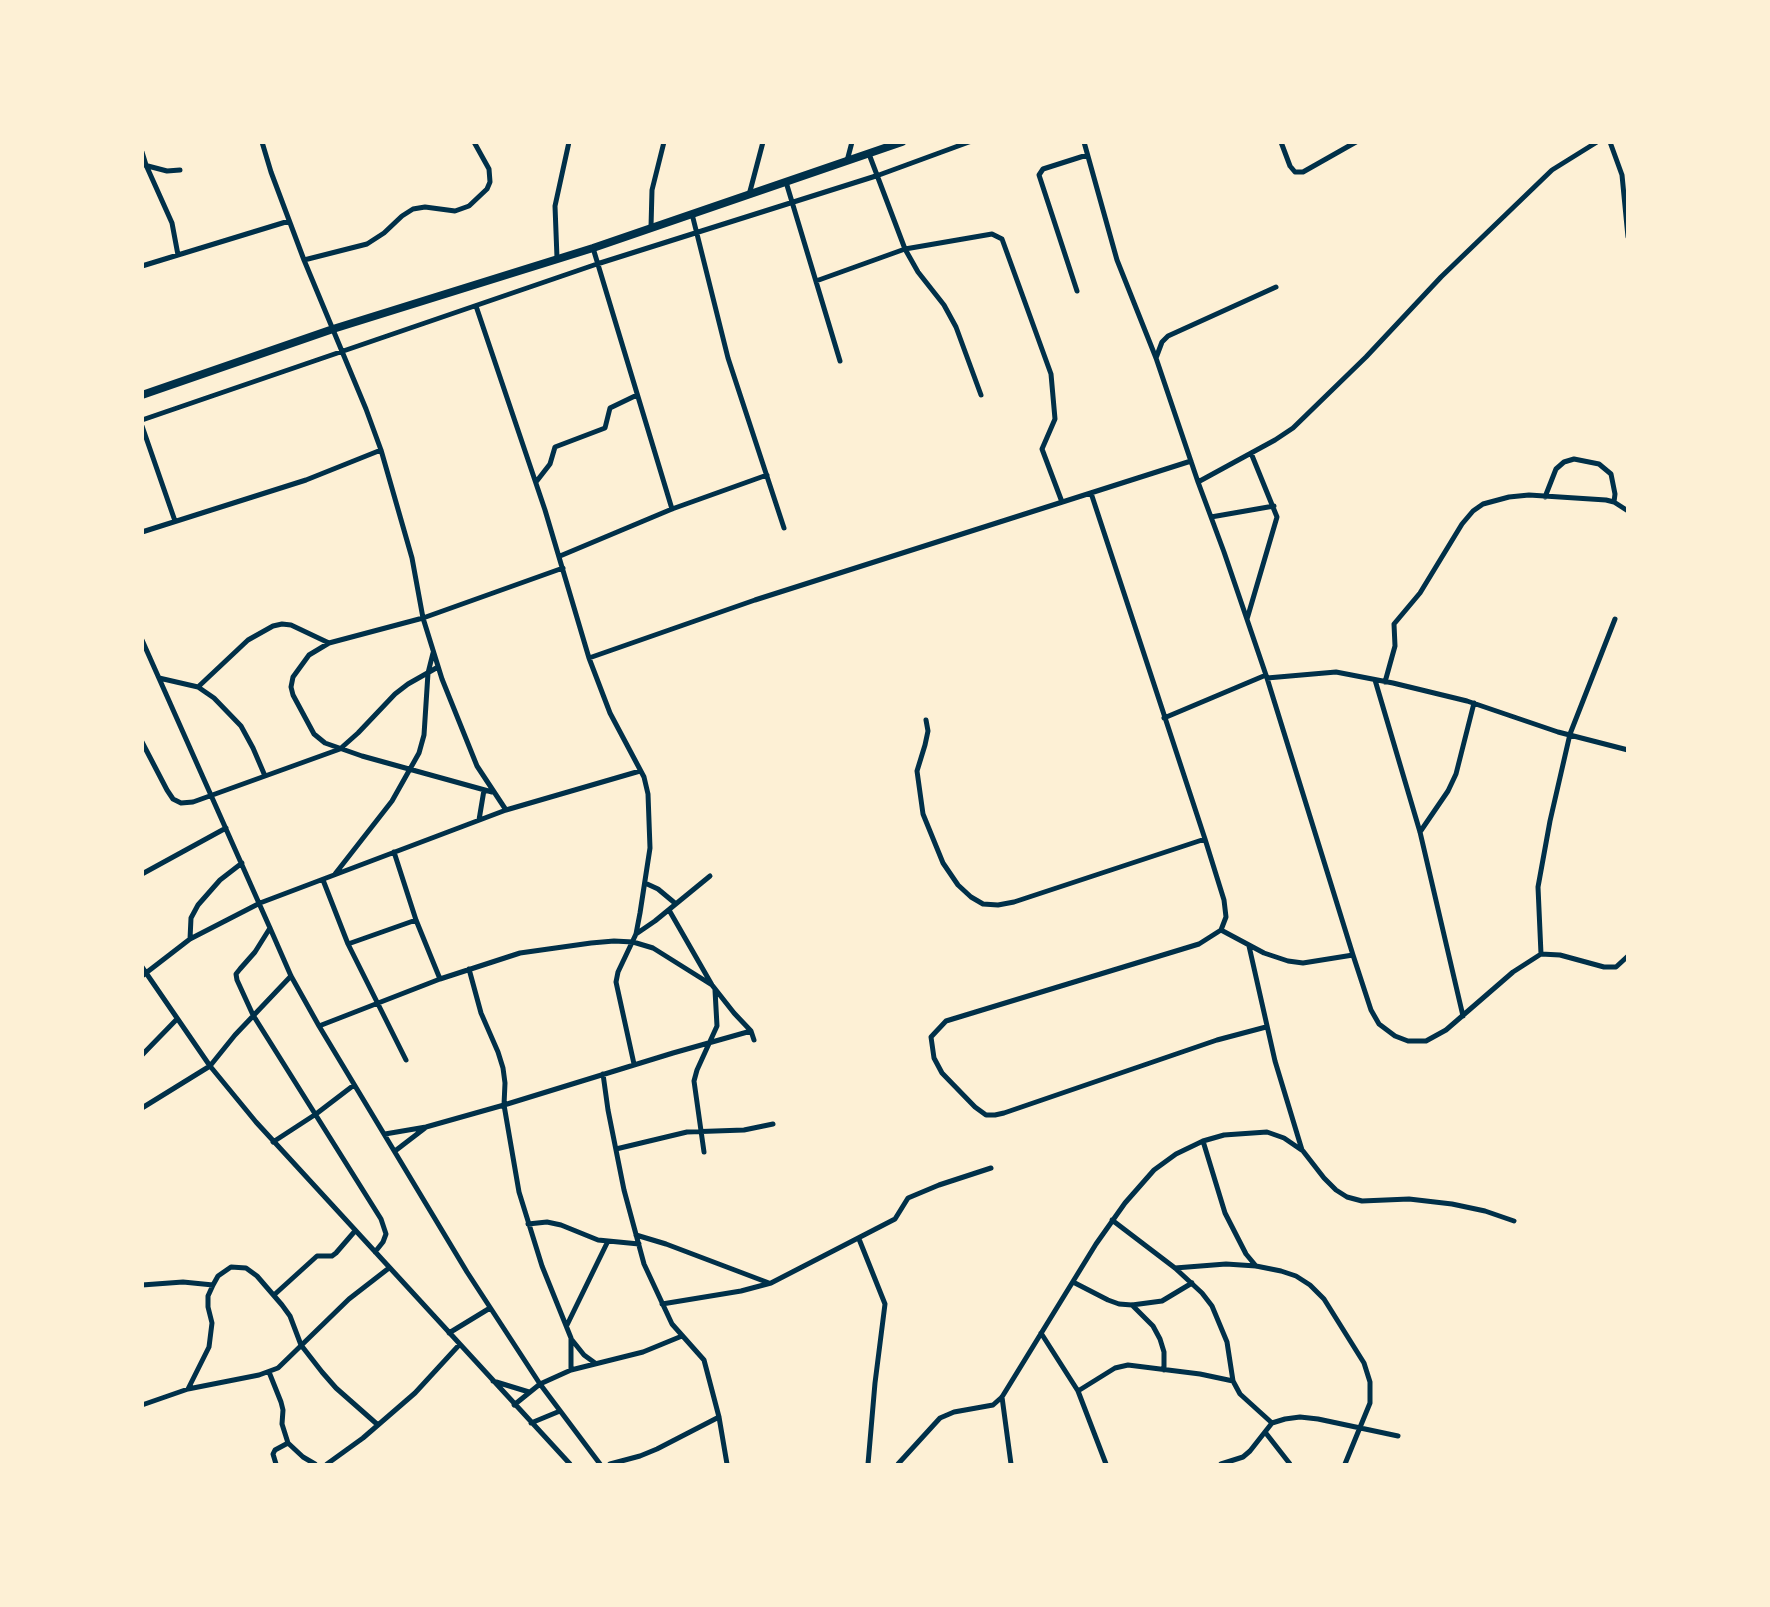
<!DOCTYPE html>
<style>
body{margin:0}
#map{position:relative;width:1770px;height:1607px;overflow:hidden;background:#fdf0d5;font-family:"Open Sans",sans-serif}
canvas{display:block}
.frame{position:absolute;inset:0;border:144px solid #fdf0d5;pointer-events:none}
</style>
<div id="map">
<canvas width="1770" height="1607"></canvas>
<div class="frame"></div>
</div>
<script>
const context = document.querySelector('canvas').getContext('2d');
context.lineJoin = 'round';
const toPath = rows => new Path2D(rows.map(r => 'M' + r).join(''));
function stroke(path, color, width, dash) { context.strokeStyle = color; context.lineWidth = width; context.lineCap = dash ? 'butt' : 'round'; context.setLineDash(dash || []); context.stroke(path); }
const minor = toPath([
 [262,142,271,172,304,260,366,409,381,450,412,558,423,618,442,679,477,766,506,810],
 [1084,142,1117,260,1156,358,1198,482,1224,552,1267,678,1353,955,1371,1010,1379,1024,1395,1036,1408,1041,1426,1041,1446,1030,1513,972,1541,954,1560,955,1604,967,1616,967,1628,956],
 [1281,142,1290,166,1295,172,1303,172,1356,142],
 [1610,142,1622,175,1628,237],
 [142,152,146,165,172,223,178,255],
 [869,154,905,249,918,272,944,305,956,327,981,395],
 [847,161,852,142],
 [144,165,167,171,180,170],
 [786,182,840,361],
 [749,195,763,142],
 [692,214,728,358,784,528],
 [651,227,652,190,664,142],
 [593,248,672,509],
 [557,258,555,206,569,142],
 [304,260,367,244,384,233,402,216,413,209,425,207,455,211,469,206,487,189,490,182,489,169,474,142],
 [142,266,289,221],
 [816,281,905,249,992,234,1002,239,1051,374,1055,419,1042,449,1062,502],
 [1077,291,1039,175,1043,169,1087,155],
 [476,306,545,510,589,658,610,713,644,777,648,794,650,848,640,913,636,934,618,972,616,982,634,1064],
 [1156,358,1162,342,1168,336,1276,287],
 [142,420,597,264,879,175,969,142],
 [142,426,175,521],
 [536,482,550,464,555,447,605,428,610,408,637,395],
 [1198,482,1275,440,1293,428,1366,357,1441,277,1552,170,1597,142],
 [1091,493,1205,839,1224,900,1226,917,1221,930,1199,944,946,1021,931,1037,934,1058,942,1073,975,1107,986,1115,995,1115,1004,1113,1217,1040,1266,1027],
 [1545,497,1556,469,1564,462,1574,459,1599,464,1611,474,1615,494,1614,502],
 [1211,517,1274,506],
 [142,532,306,480,381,450],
 [560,556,672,509,767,475],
 [1247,619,1277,517,1251,453],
 [142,640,270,928,291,976,319,1026,467,1272,540,1384,600,1464],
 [589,658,755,600,1191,461],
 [159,678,198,687,214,698,241,726,253,748,265,776],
 [1267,678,1336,672,1393,683,1467,701,1558,732,1628,750],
 [1375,680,1420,832,1463,1016],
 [1385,682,1395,646,1394,624,1420,593,1462,524,1473,511,1483,504,1509,497,1529,495,1606,500,1614,502,1628,511],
 [198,687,248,640,273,626,282,624,291,625,329,643],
 [1164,718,1266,675],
 [926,720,928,731,925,745,917,771,923,814,943,863,958,885,971,897,983,904,998,905,1014,902,1205,839],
 [142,742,167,790,173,799,181,803,193,802,340,749,358,733,395,694,408,684,438,667],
 [492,792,362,756,325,743,314,734,293,695,291,687,293,677,309,655,329,643,423,618,563,568],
 [479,820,484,790],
 [1420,832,1448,791,1456,774,1474,703],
 [394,852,416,920,440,979],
 [142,874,226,828],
 [335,874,392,801,419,753,424,735,428,673,433,653],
 [323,880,348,944,406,1060],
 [645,883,658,889,676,904],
 [669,910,712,985,734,1013,751,1031,754,1040],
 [270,928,255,952,240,969,236,974,237,980,253,1015,381,1219,386,1234,383,1242,375,1252],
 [1221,930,1264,953,1288,961,1303,963,1353,955],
 [636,934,655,921,710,876],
 [190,939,191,918,198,905,220,880,242,863],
 [348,944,416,920],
 [1249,946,1275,1061,1302,1150],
 [1541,954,1538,887,1550,821,1570,734,1615,619],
 [142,967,210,1066,256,1122,570,1464],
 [469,969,481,1013,498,1052,503,1068,505,1083,504,1105,519,1192,542,1266,571,1338,571,1370],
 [142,976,190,939,260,903,506,810,640,771],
 [319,1026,440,979,520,953,591,943,614,941,633,942,653,948,712,985],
 [142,1055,177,1019],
 [603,1074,608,1110,624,1190,644,1264,672,1324,704,1360,719,1417,727,1464],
 [142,1108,210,1066,235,1035,291,976],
 [385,1134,426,1127,504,1105,673,1053,751,1031],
 [1203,1141,1225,1213,1246,1254,1256,1266],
 [273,1142,316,1114,354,1085],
 [616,1149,687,1132,744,1130,773,1124],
 [395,1151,425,1128],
 [704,1152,694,1081,697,1070,717,1026,715,990],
 [1112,1220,1175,1268,1202,1293,1212,1306,1227,1342,1233,1381,1240,1394,1272,1423],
 [528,1224,547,1222,561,1225,598,1240,639,1244],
 [636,1235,666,1244,769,1283],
 [859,1239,885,1304,875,1383,868,1464],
 [1175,1268,1226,1264,1256,1266,1281,1271,1296,1276,1310,1285,1324,1299,1364,1363,1370,1382,1370,1403,1345,1464],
 [1073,1282,1108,1300,1119,1304,1132,1305,1162,1301,1192,1283],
 [142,1285,183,1282,213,1285],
 [274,1295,317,1256,332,1256,336,1253,355,1231],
 [662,1304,741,1291,771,1283,895,1219,908,1198,939,1185,991,1168],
 [1132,1305,1153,1326,1160,1339,1164,1352,1164,1370],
 [567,1325,608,1241],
 [449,1333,490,1308],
 [1041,1333,1078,1391,1106,1464],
 [572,1340,584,1355,595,1363],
 [269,1372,281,1402,283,1410,282,1424,288,1443,303,1457,315,1464],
 [493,1381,529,1392],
 [188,1389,209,1347,212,1323,208,1307,208,1296,213,1285,218,1276,231,1267,246,1268,257,1276,282,1305,290,1316,301,1345,322,1372,336,1388,378,1425],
 [1078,1391,1115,1368,1128,1365,1200,1374,1233,1381],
 [1002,1397,1011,1464],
 [142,1405,188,1389,259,1375,278,1368,349,1299,389,1268],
 [514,1405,540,1384,571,1370,643,1352,682,1336],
 [531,1423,560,1411],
 [1265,1432,1290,1464],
 [276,1464,273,1454,275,1450,288,1443],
 [327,1464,363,1438,415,1393,460,1344],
 [610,1464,640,1456,657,1449,719,1417],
 [898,1464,940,1418,954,1412,993,1405,1002,1397,1096,1244,1125,1203,1154,1170,1176,1154,1203,1141,1224,1135,1267,1132,1284,1138,1303,1151,1324,1178,1336,1190,1347,1197,1362,1201,1409,1199,1452,1204,1485,1211,1514,1221],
 [1221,1464,1243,1457,1250,1451,1272,1423,1285,1419,1300,1417,1318,1419,1398,1436]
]);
const trunk = toPath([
 [142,395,333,329,593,248,902,142]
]);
stroke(minor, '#003049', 5);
stroke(trunk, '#003049', 8);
</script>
